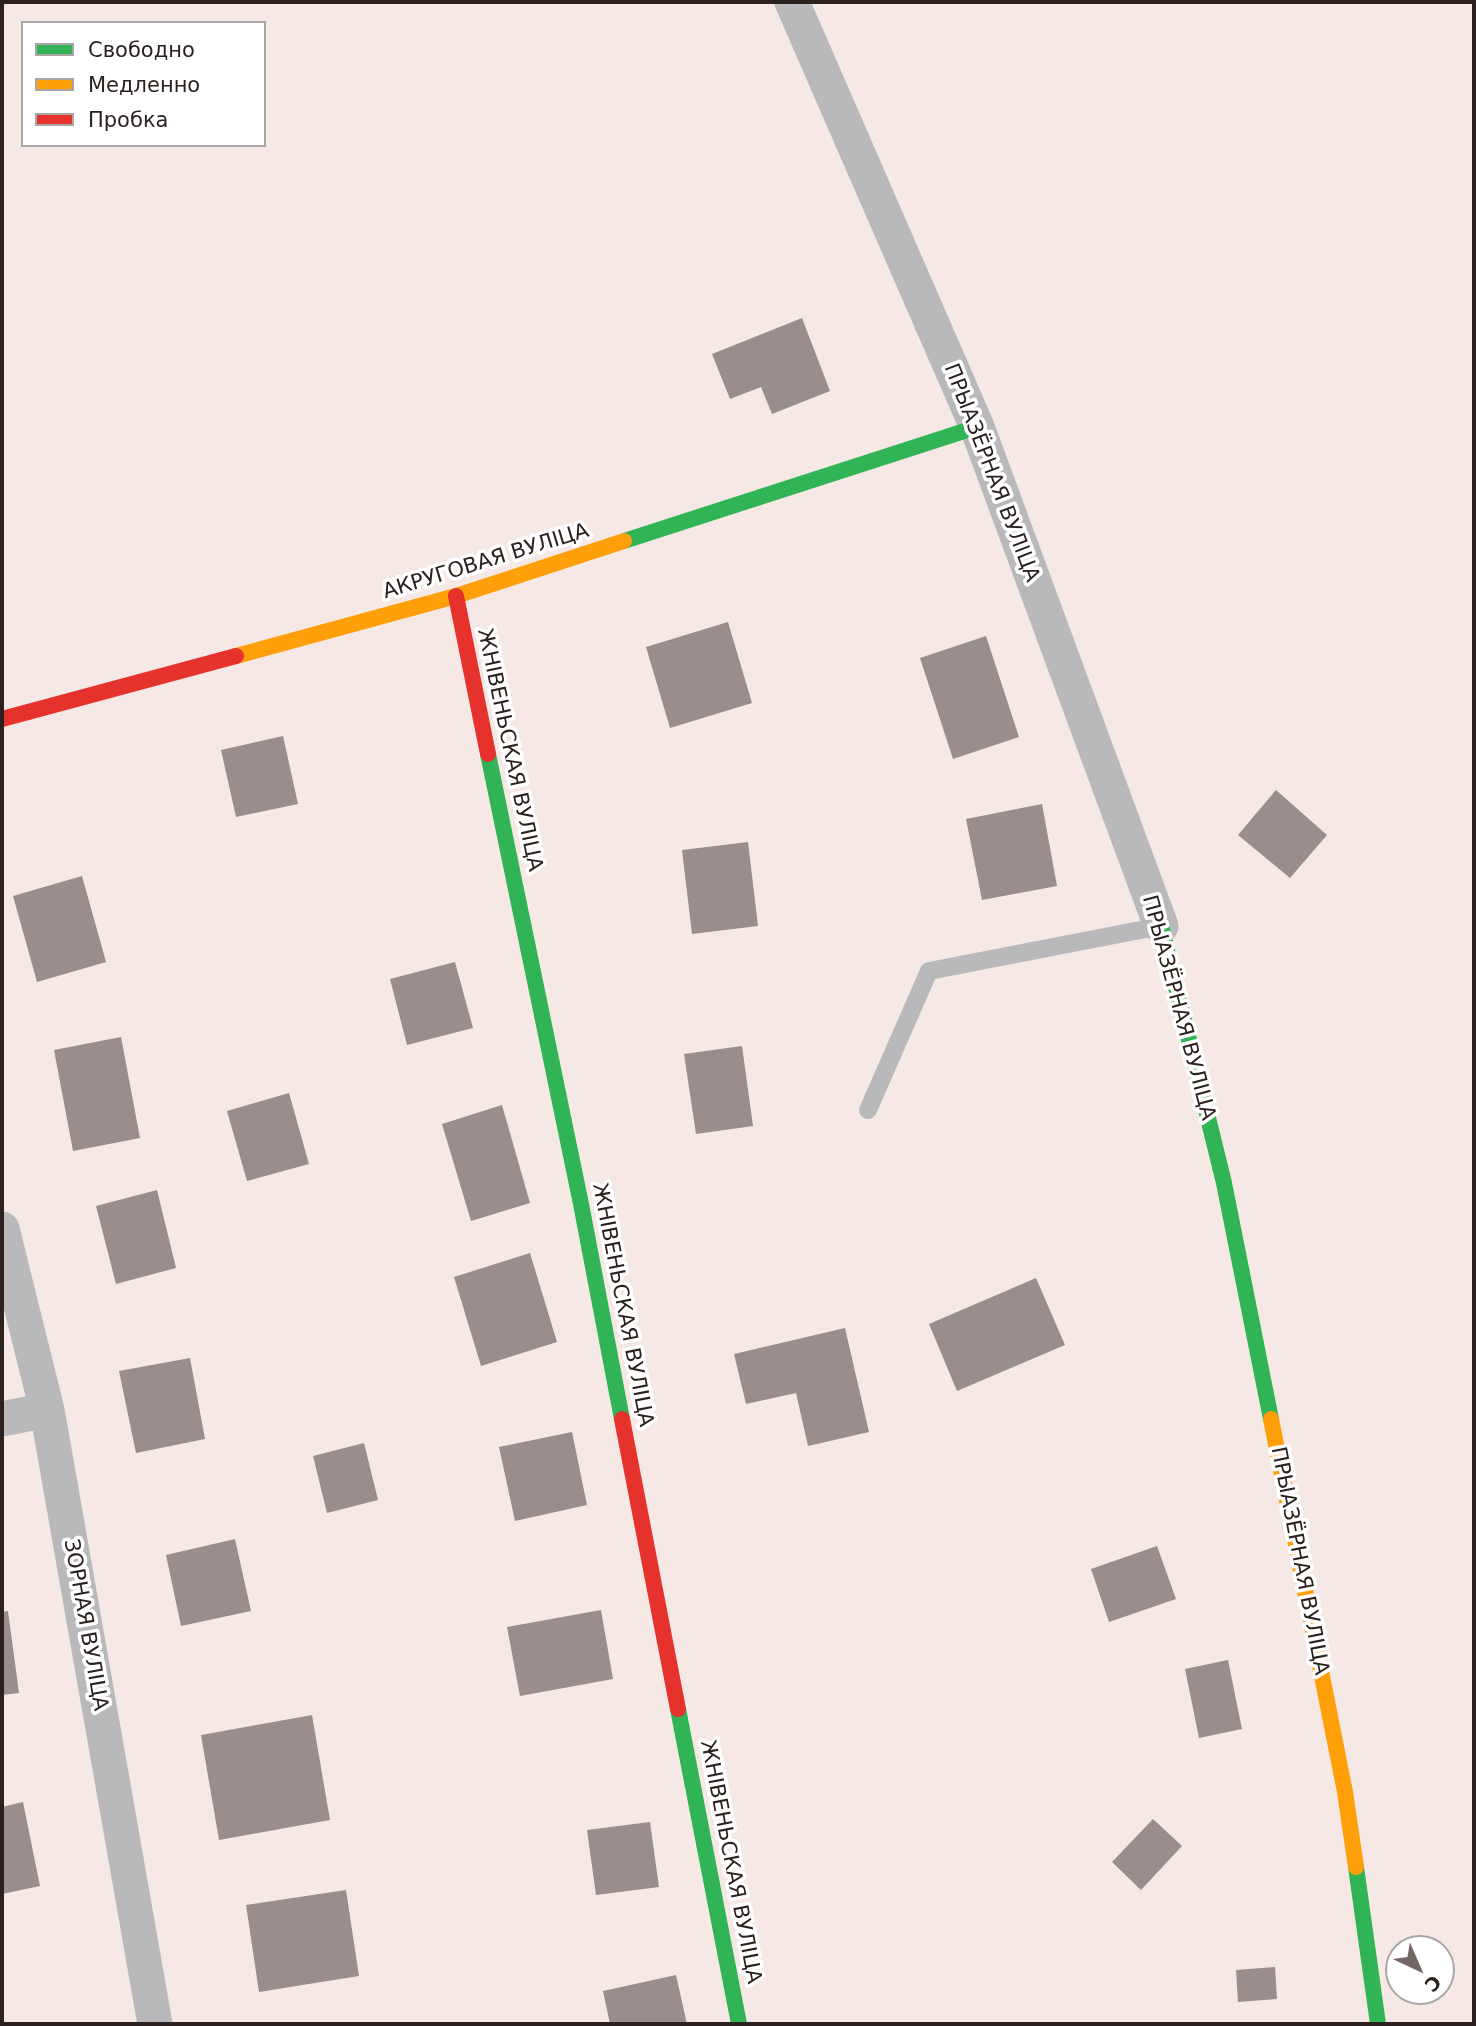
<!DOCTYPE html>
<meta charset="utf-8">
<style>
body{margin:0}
#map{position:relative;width:1476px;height:2026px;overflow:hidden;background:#f6e8e5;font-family:"DejaVu Sans",sans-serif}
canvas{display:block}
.frame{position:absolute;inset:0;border:4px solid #2b211f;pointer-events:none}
.legend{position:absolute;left:21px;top:21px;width:245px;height:126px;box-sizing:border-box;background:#fff;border:2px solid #aaa6a5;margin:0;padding:9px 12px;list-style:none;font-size:21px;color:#2b211f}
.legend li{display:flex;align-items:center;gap:14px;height:35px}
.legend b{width:35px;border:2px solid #aaa6a5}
.north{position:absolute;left:1385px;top:1935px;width:70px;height:70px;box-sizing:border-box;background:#fff;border:2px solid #aaa6a5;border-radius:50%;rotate:136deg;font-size:19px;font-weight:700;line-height:28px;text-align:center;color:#2b211f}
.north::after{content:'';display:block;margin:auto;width:24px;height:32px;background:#726764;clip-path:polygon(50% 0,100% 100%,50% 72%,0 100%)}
</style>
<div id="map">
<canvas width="1476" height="2026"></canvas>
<div class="frame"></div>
<ul class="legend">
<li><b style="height:9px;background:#30b455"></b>Свободно</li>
<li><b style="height:9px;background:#ff9f0a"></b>Медленно</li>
<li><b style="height:9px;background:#e5322d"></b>Пробка</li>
</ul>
<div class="north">С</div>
</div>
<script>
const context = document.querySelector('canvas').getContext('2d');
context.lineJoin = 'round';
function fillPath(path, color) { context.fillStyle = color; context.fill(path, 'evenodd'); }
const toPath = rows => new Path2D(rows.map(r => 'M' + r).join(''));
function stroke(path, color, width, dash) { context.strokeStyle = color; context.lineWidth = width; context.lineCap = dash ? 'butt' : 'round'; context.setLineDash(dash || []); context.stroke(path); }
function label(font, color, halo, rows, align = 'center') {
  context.font = font + ' "DejaVu Sans",sans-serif'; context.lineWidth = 7; context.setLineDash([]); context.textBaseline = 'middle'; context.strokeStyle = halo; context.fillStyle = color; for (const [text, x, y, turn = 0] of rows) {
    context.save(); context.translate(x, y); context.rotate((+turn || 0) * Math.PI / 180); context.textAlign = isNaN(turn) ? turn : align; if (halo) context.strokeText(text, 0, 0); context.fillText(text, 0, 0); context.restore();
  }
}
const building = toPath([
 [802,318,830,391,772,414,761,387,730,399,712,354],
 [728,622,752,703,670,728,646,647],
 [986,636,1019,737,953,759,920,658],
 [283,736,298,804,236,817,221,750],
 [1276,790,1327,835,1290,878,1238,835],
 [1042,804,1057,886,982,900,966,819],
 [748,842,758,926,692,934,682,850],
 [82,876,106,962,37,982,13,896],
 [455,962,473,1028,407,1045,390,979],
 [121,1037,140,1138,73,1151,54,1050],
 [742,1046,753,1126,696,1134,684,1054],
 [289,1093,309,1164,247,1181,227,1111],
 [502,1105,530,1203,471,1221,442,1124],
 [157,1190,176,1268,116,1284,96,1206],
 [530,1253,557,1342,481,1366,454,1277],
 [1036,1278,1065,1345,957,1391,929,1324],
 [845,1328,869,1432,808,1446,796,1393,746,1404,734,1354],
 [190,1358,205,1439,136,1453,119,1371],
 [572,1432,587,1505,515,1521,499,1447],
 [364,1443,378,1500,327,1513,313,1456],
 [235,1539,251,1611,181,1626,166,1555],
 [1157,1546,1176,1599,1109,1622,1091,1569],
 [601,1610,613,1679,520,1696,507,1627],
 [8,1611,19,1693,2,1695,2,1612],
 [1228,1660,1242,1729,1199,1738,1185,1669],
 [312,1715,330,1820,219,1840,201,1735],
 [23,1802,40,1886,2,1894,2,1807],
 [1153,1819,1182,1846,1141,1890,1112,1862],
 [650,1822,659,1887,596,1895,587,1830],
 [346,1890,359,1976,259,1992,246,1905],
 [1275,1967,1277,1999,1238,2002,1236,1970],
 [676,1975,687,2024,610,2024,603,1991]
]);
const lane = toPath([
 [868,1110,929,971,1161,926]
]);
const street = toPath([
 [792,2,977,427,1161,926],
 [2,1229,47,1410,155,2024],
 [2,1419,47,1410]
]);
const fast = toPath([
 [624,541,977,427],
 [488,754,581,1204,622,1419],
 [1161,926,1224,1183,1271,1419],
 [678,1709,739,2024],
 [1356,1867,1378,2024]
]);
const slow = toPath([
 [236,656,456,596,624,541],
 [1271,1419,1345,1792,1356,1867]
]);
const jam = toPath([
 [456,596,488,754],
 [2,719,236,656],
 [622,1419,678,1709]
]);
const streetNames = [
 ["ПРЫАЗЁРНАЯ ВУЛІЦА",991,473,69],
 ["АКРУГОВАЯ ВУЛІЦА",486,562,-17],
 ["ЖНІВЕНЬСКАЯ ВУЛІЦА",509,750,78],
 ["ПРЫАЗЁРНАЯ ВУЛІЦА",1178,1008,75],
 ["ЖНІВЕНЬСКАЯ ВУЛІЦА",622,1305,79],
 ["ПРЫАЗЁРНАЯ ВУЛІЦА",1299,1561,79],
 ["ЗОРНАЯ ВУЛІЦА",85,1625,80],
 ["ЖНІВЕНЬСКАЯ ВУЛІЦА",730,1862,79]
];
fillPath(building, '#988e8c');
stroke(lane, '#b9b9bb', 18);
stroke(street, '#b9b9bb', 35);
stroke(fast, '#30b455', 16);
stroke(slow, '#ff9f0a', 16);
stroke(jam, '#e5322d', 16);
label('21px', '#2b211f', '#fff', streetNames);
</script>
